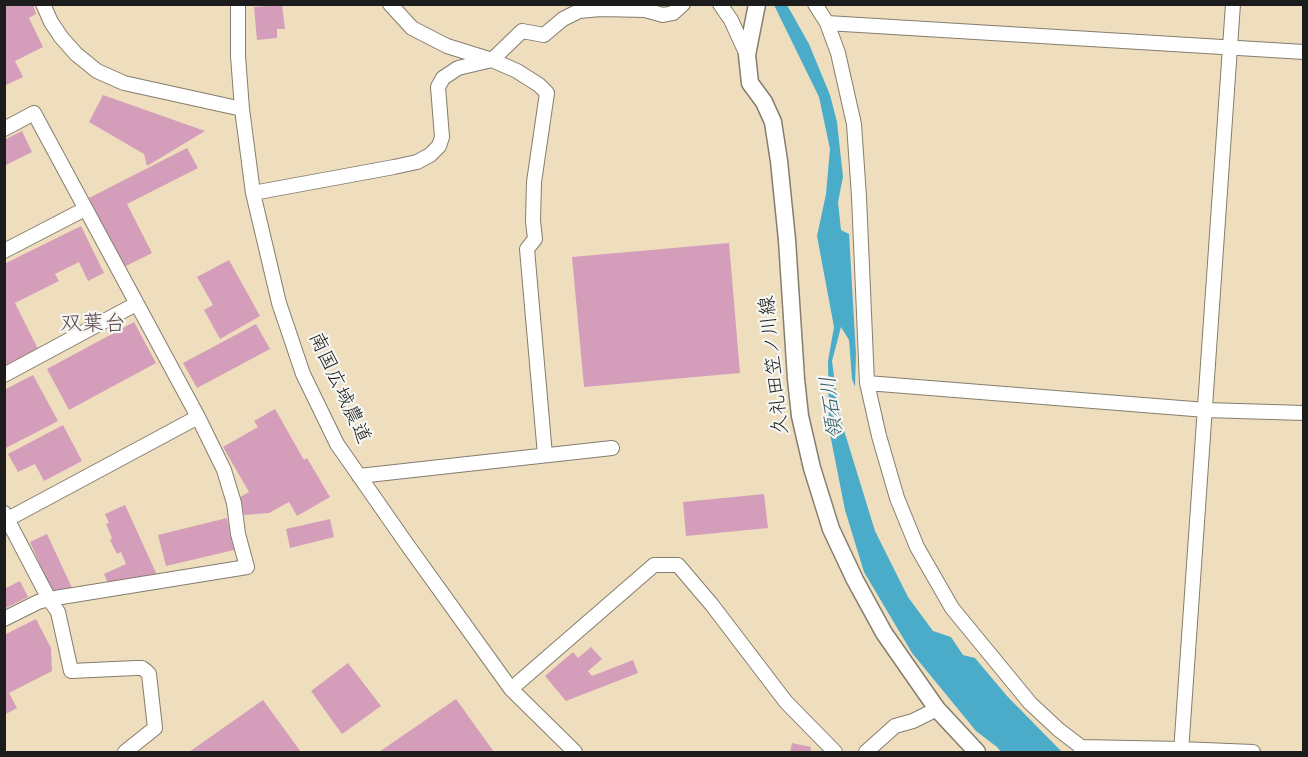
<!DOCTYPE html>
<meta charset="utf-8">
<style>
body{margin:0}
#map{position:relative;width:1308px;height:757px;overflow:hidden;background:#eedebe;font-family:Dekko,sans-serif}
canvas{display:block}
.frame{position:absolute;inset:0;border:6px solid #1c1c1c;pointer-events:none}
</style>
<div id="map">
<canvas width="1308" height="757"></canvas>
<div class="frame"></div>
</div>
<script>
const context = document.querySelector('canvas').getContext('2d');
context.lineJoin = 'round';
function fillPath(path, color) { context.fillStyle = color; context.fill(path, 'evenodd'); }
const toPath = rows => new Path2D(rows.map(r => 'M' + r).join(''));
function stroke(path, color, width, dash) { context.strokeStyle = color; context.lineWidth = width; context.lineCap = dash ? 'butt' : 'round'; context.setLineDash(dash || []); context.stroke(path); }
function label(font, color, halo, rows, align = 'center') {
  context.font = font + ' Dekko,"Klee One",sans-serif'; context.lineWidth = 4.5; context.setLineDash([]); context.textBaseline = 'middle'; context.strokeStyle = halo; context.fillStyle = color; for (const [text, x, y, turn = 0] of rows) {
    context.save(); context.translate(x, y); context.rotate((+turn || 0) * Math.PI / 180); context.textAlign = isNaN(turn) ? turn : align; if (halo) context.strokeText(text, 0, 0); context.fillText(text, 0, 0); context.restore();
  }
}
const water = toPath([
 [774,5,787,5,809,44,830,95,837,122,843,177,838,202,841,230,849,234,856,354,855,387,852,379,849,340,841,327,832,361,839,414,875,531,908,597,933,631,951,637,963,655,975,658,1007,696,1062,752,1001,752,997,747,976,731,912,653,864,572,845,510,829,429,828,361,834,327,817,236,826,194,830,149,819,97]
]);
const building = toPath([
 [4,4,33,4,36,14,29,18,43,47,15,61,23,77,4,86],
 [282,5,285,29,277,29,277,38,257,40,254,7],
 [103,95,205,131,147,166,144,154,89,122],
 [22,131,32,152,4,166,4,140],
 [187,148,198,168,127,204,152,253,124,267,89,198],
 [81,226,104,273,88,281,79,262,55,274,59,281,15,303,38,349,4,366,4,264],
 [729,243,740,373,584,387,572,257],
 [229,260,260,316,220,339,204,310,213,305,197,277],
 [134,322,156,363,69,410,47,369],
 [256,324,270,349,197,388,183,363],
 [33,375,58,421,4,449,4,390],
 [275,409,304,460,307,458,330,497,297,516,289,502,269,513,244,515,240,497,249,492,223,447,258,427,254,421],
 [63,425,82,461,44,481,35,464,18,472,8,454],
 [764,494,768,528,686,536,683,502],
 [125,505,157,575,108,583,104,574,126,564,121,552,117,554,110,540,112,538,106,524,109,523,105,514],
 [227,518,234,550,166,566,158,535],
 [330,519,334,537,290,548,286,529],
 [47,534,73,590,52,592,30,542],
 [20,581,28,597,4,609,4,589],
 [36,619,51,648,52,671,9,693,17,708,4,715,4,635],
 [591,647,602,659,588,671,592,676,633,660,638,673,566,701,545,676,573,652,578,658],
 [348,663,381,706,342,734,311,691],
 [456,699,494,752,379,752],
 [263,700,301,752,189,752],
 [792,743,811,747,810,752,790,752]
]);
const minor = toPath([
 [43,4,51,22,61,37,76,54,97,71,124,83,242,109],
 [238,4,238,56,242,109,253,193,279,303,303,374,337,444,406,543,511,689,575,752],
 [390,4,412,28,447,46,492,60,517,71,539,85,547,93,534,182,533,221,535,239,527,249,545,455],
 [720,4,731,20,747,55],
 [815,4,827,23,838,53,854,124,859,197,867,383,879,436,897,498,917,547,952,608,1030,703,1059,730,1088,752],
 [827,23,1304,52],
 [4,129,34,113,198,417,224,470,234,503,238,534,247,567,49,599,4,513],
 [253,193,394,167,417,162,430,155,439,146,442,137,438,87,443,78,458,68,492,60,522,31,544,35,563,19,579,11,600,9,645,10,663,15,673,13,683,4],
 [4,251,85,209],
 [4,375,136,304],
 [867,383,1206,410,1304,413],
 [359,476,612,448],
 [8,519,198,417],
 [4,619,38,602,49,599,58,612,71,671,136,668,142,668,146,671,149,674,155,728,125,752],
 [511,689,654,565,678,565,712,605,786,702,835,752],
 [1080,747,1181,749,1253,752],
 [866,752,895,726,913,721,937,709],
 [1181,752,1233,4]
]);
const major = toPath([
 [757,4,747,55,750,83,764,102,773,122,779,161,787,240,796,379,800,416,812,468,831,529,855,580,884,633,937,709,977,752]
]);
const streetNames = [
 ["久礼田笠ノ川線",777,365,-96],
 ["南国広域農道",337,389,65]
];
const waterNames = [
 ["領石川",835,407,-97]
];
const quarterNames = [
 ["双葉台",93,327]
];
fillPath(water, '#4bacca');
fillPath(building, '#d49eba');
stroke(minor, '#857d6d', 16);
stroke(major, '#857d6d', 19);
stroke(minor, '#fff', 14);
stroke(major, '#fff', 16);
label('20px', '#1c1c1c', '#f6f6f2', streetNames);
label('italic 21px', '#315d6a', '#f6f6f2', waterNames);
label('22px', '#5c4a53', '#f6f6f2', quarterNames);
</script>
